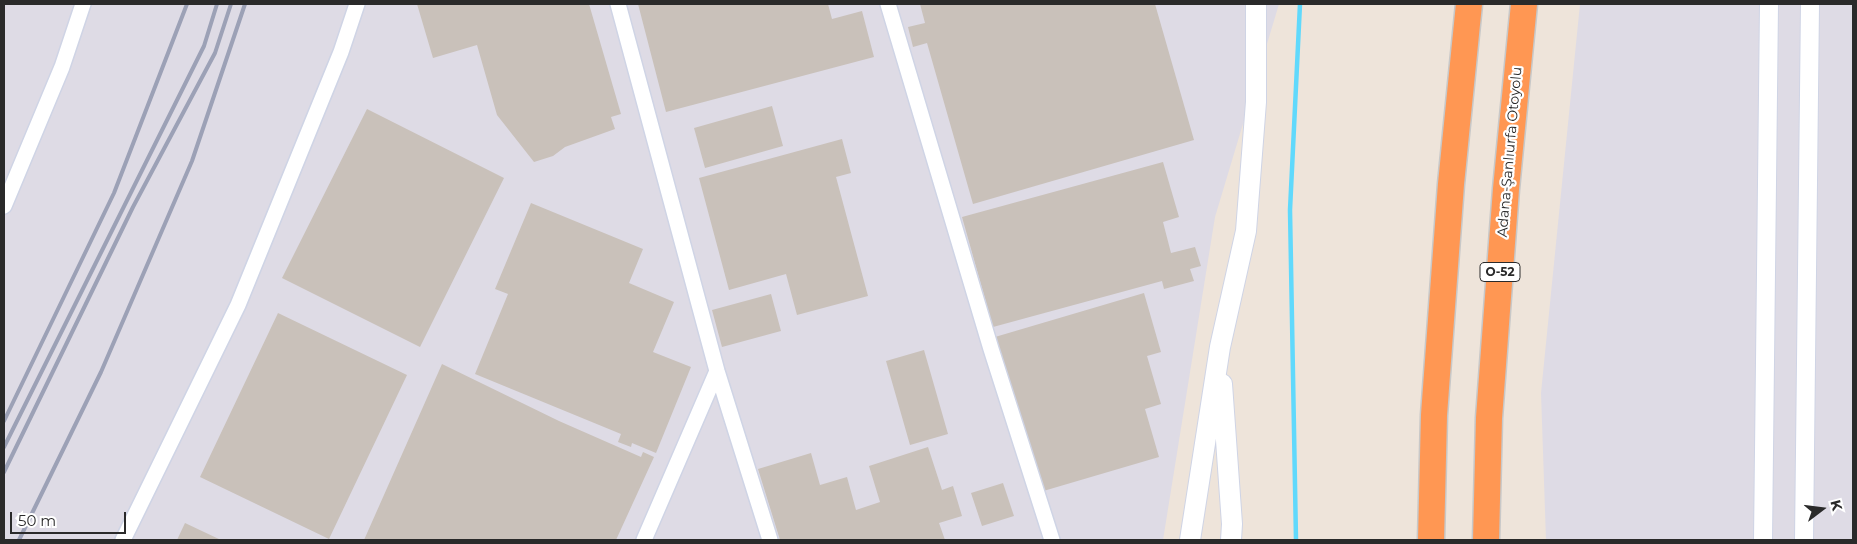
<!DOCTYPE html>
<meta charset="utf-8">
<style>
body{margin:0}
#map{position:relative;width:1857px;height:544px;overflow:hidden;background:#eee4da;font-family:Montserrat,sans-serif}
canvas{display:block}
.frame{position:absolute;inset:0;border:5px solid #2a2a2a;pointer-events:none}
.north{position:absolute;left:1797px;top:484px;width:50px;height:50px;-webkit-text-stroke:4px #fff;paint-order:stroke;rotate:75deg;font-size:14px;font-weight:700;line-height:20px;text-align:center;color:#2a2a2a}
.north::after{content:'';display:block;margin:auto;width:18px;height:22px;background:#2a2a2a;clip-path:polygon(50% 0,100% 100%,50% 72%,0 100%)}
.scale{position:absolute;left:10px;top:512px;width:116px;height:22px;box-sizing:border-box;border:2px solid #2a2a2a;border-top:0;padding-left:6px;font-size:15px;line-height:18px;white-space:nowrap;color:#2a2a2a;-webkit-text-stroke:4px #fff;paint-order:stroke}
</style>
<div id="map">
<canvas width="1857" height="544"></canvas>
<div class="frame"></div>
<div class="north">K</div>
<div class="scale">50 m</div>
</div>
<script>
const context = document.querySelector('canvas').getContext('2d');
context.lineJoin = 'round';
function fillPath(path, color) { context.fillStyle = color; context.fill(path, 'evenodd'); }
const toPath = rows => new Path2D(rows.map(r => 'M' + r).join(''));
function stroke(path, color, width, dash) { context.strokeStyle = color; context.lineWidth = width; context.lineCap = dash ? 'butt' : 'round'; context.setLineDash(dash || []); context.stroke(path); }
function label(font, color, halo, rows, align = 'center') {
  context.font = font + ' Montserrat,sans-serif'; context.lineWidth = 4.5; context.setLineDash([]); context.textBaseline = 'middle'; context.strokeStyle = halo; context.fillStyle = color; for (const [text, x, y, turn = 0] of rows) {
    context.save(); context.translate(x, y); context.rotate((+turn || 0) * Math.PI / 180); context.textAlign = isNaN(turn) ? turn : align; if (halo) context.strokeText(text, 0, 0); context.fillText(text, 0, 0); context.restore();
  }
}
const industrial = toPath([
 [4,4,1279,4,1215,217,1163,540,4,540],
 [1580,4,1853,4,1853,540,1546,540,1541,393]
]);
const stream = toPath([
 [1296,540,1290,210,1300,4]
]);
const building = toPath([
 [417,4,589,4,621,114,611,117,615,129,565,147,553,156,534,162,497,115,477,45,433,58],
 [638,4,828,4,832,19,862,11,874,57,666,112],
 [920,4,1155,4,1194,140,973,204,927,43,913,47,908,27,925,23],
 [772,106,783,146,705,168,694,128],
 [367,109,504,178,420,347,282,278],
 [842,139,851,173,836,177,868,296,797,315,786,274,729,290,699,178],
 [1163,162,1179,217,1163,222,1171,253,1195,247,1201,266,1190,269,1194,281,1164,289,1162,281,993,327,962,217],
 [531,203,643,249,629,283,674,302,653,352,691,367,656,453,632,443,631,447,618,442,621,434,475,374,508,294,495,289],
 [1144,293,1161,352,1147,356,1161,404,1145,409,1159,457,1040,492,995,337],
 [771,294,781,331,722,347,712,310],
 [278,313,407,375,329,539,200,477],
 [924,350,948,434,910,445,886,361],
 [442,364,559,421,641,457,643,452,654,457,616,540,364,540],
 [928,447,942,490,953,486,962,516,939,523,945,540,780,540,758,469,811,453,820,485,847,477,856,510,880,502,869,466],
 [1003,483,1014,516,982,526,971,493],
 [185,523,221,540,177,540]
]);
const minor = toPath([
 [618,4,717,371,770,540],
 [888,4,991,349,1052,540],
 [4,206,62,67,83,4],
 [123,540,238,305,341,52,357,4],
 [644,540,717,371]
]);
const tertiary = toPath([
 [1763,540,1769,4],
 [1804,540,1810,4]
]);
const secondary = toPath([
 [1222,384,1232,524,1231,540],
 [1190,540,1220,347,1246,231,1256,102,1256,4]
]);
const motorway = toPath([
 [1431,540,1434,415,1451,184,1469,4],
 [1486,540,1489,418,1506,189,1524,4]
]);
const rail = toPath([
 [4,421,114,193,187,4],
 [4,447,204,46,217,4],
 [4,472,133,207,215,53,231,4],
 [19,540,101,372,192,161,245,4]
]);
const shields = [
 [1500,272,40]
];
const shieldNames = [
 ["O-52",1500,272]
];
const streetNames = [
 ["Adana-Şanlıurfa Otoyolu",1510,152,-85]
];
fillPath(industrial, '#dedbe5');
stroke(stream, '#60d9fc', 4.5);
fillPath(building, '#c9c1ba');
stroke(minor, '#cfd4e5', 18);
stroke(tertiary, '#cfd4e5', 20);
stroke(secondary, '#cfd4e5', 22);
stroke(motorway, '#c8c8c8', 29);
stroke(minor, '#fff', 15);
stroke(tertiary, '#fff', 18);
stroke(secondary, '#fff', 20);
stroke(motorway, '#ff9753', 26);
stroke(rail, '#9ca1b6', 4);
for (const [x, y, w] of shields) { const box = new Path2D(); box.roundRect(x - w / 2, y - 9.5, w, 19, 4); context.fillStyle = '#fff'; context.fill(box); stroke(box, '#2a2a2a', 1); }
label('bold 12px', '#2a2a2a', null, shieldNames);
label('14px', '#2a2a2a', '#fff', streetNames);
</script>
